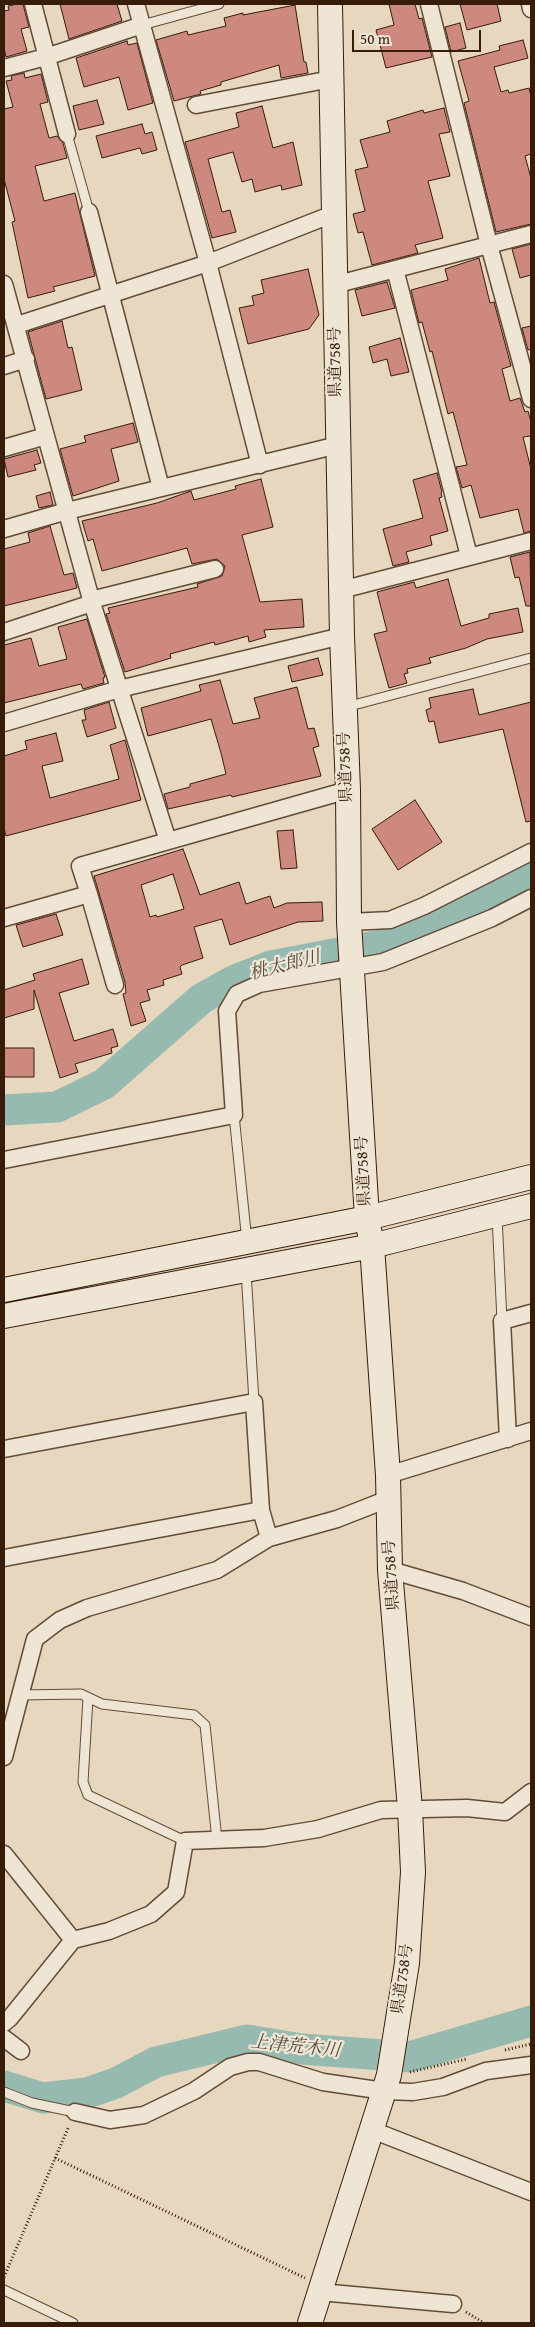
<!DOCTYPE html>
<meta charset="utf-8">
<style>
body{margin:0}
#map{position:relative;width:535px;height:2327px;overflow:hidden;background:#e6d7be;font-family:"Gentium Book Plus",serif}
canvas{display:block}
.frame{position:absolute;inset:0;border:5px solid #371c09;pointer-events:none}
.scale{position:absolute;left:352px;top:30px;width:129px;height:22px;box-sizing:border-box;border:2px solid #371c09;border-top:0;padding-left:6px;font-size:15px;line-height:18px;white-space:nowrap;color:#371c09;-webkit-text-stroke:4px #efe5d5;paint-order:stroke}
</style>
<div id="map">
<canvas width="535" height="2327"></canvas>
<div class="frame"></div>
<div class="scale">50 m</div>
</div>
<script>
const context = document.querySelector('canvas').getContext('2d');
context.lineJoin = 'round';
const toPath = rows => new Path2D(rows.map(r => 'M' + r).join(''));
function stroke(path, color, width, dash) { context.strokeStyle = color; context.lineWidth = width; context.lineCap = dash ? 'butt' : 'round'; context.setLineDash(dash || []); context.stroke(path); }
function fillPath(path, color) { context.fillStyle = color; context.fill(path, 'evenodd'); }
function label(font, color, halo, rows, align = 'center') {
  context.font = font + ' "Gentium Book Plus","Noto Serif JP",serif'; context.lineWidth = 4.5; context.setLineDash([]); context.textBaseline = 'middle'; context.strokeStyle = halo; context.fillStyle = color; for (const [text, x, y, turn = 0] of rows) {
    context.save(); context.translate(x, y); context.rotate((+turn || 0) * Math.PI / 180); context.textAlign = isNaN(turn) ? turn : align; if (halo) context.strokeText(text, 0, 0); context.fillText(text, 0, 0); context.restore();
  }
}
const river = toPath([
 [4,1110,57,1107,104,1084,201,999,233,981,271,966,381,945,420,931,484,900,531,873],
 [4,2086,43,2098,87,2093,116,2083,156,2062,247,2040,302,2049,409,2057,531,2021]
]);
const building = toPath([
 [17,4,23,4,29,27,21,29,27,51,6,57,4,48,4,11,9,10,8,6,17,4],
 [60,4,117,4,122,21,69,39,60,4],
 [389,4,415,4,419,19,422,18,432,57,386,68,376,30,394,25,389,4],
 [460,4,497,4,501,21,467,30,460,4],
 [295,5,304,62,306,62,308,73,281,78,279,65,221,82,221,85,200,91,201,94,174,101,156,40,187,31,188,35,226,26,224,18,243,13,243,15,295,5],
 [460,23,466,48,451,52,445,27,460,23],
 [523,40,528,58,494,67,501,92,508,90,509,93,529,88,531,96,531,154,525,156,531,178,531,224,496,232,464,103,469,101,458,61,500,50,499,46,523,40],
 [127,41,128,45,137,43,153,103,128,110,119,77,84,87,76,58,127,41],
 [24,73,25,78,41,74,48,102,40,104,49,138,57,136,63,143,67,158,35,166,44,201,75,193,95,276,53,287,55,291,28,298,12,222,15,221,4,179,4,109,13,107,6,81,12,80,11,76,24,73],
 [97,100,104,124,79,130,73,106,97,100],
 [262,106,273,148,293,142,302,185,282,190,281,185,255,192,252,179,242,182,233,152,208,159,222,212,230,210,236,232,212,238,185,142,239,127,236,113,262,106],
 [444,108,450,132,439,134,450,176,428,181,443,238,415,245,418,253,372,265,363,232,358,233,353,214,365,211,355,170,368,167,360,140,390,132,387,121,423,110,424,113,444,108],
 [142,124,145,134,152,132,157,150,142,154,140,148,102,158,96,136,142,124],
 [531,244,531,275,520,278,512,249,531,244],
 [479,258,490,303,494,302,511,366,502,369,510,401,520,398,525,412,528,411,531,422,531,436,523,437,531,469,531,531,524,533,518,509,480,518,471,485,462,488,456,467,467,465,453,412,448,414,432,351,430,352,422,322,419,323,411,290,448,280,445,269,479,258],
 [308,269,319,315,309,329,248,344,239,308,254,305,252,296,264,293,261,280,308,269],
 [387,282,395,308,362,316,355,290,387,282],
 [62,321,68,348,72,347,82,390,46,399,28,332,62,321],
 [531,326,531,349,528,350,522,328,531,326],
 [400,338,409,372,391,376,387,359,373,363,369,347,400,338],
 [133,423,138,442,111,449,119,481,73,496,60,449,86,442,84,436,133,423],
 [37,450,41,463,34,465,36,470,8,477,4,459,37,450],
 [437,473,442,492,441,493,442,497,439,498,448,531,430,536,432,545,406,552,409,562,393,566,383,529,423,518,413,480,437,473],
 [261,479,273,527,242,535,260,602,302,599,304,627,264,630,266,637,249,642,248,636,215,645,214,642,170,654,171,658,125,672,106,614,110,613,108,608,198,587,197,584,222,576,225,566,217,559,192,564,187,548,102,571,93,539,88,541,82,521,157,503,191,491,194,500,236,489,235,486,261,479],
 [50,492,53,505,39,508,36,496,50,492],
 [50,526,64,575,73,573,77,588,4,606,4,549,30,542,28,533,50,526],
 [530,552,531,606,526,606,519,577,515,578,510,557,530,552],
 [448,579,461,626,489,618,489,614,518,608,523,632,487,639,466,648,429,658,431,663,407,669,408,673,404,674,407,683,389,688,374,634,387,631,377,592,414,582,416,588,448,579],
 [87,619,105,677,103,678,104,683,83,689,81,684,4,703,4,645,31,638,39,666,67,659,58,627,87,619],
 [318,658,323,675,292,682,288,666,318,658],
 [220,680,233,724,260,718,254,698,297,687,308,729,314,728,319,746,313,748,321,776,232,797,231,795,168,809,164,794,190,787,190,784,226,774,221,753,211,719,148,736,141,708,201,691,199,685,220,680],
 [473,689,479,715,531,702,531,821,526,822,503,729,439,743,434,721,429,722,426,710,431,708,429,698,473,689],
 [109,702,116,728,87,737,82,720,86,720,84,710,109,702],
 [56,733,63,761,42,766,50,798,119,779,110,745,125,740,141,800,6,836,4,828,4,756,27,749,25,741,56,733],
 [415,800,442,842,398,870,372,829,415,800],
 [293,830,297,868,281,869,277,831,293,830],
 [183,849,200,895,239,882,246,904,270,896,274,908,287,903,322,902,323,921,298,922,230,945,222,919,194,927,203,958,182,965,180,967,182,974,163,980,164,985,147,990,150,1000,140,1003,146,1021,131,1026,123,994,126,993,125,982,94,876,183,849],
 [173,874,184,909,157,917,156,915,150,917,141,885,173,874],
 [56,914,63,935,23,947,16,925,56,914],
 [82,959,89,984,59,993,74,1041,113,1029,118,1046,111,1048,112,1053,75,1064,78,1072,60,1078,34,990,34,1009,4,1018,4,990,35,980,33,974,82,959],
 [4,1048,34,1048,34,1077,4,1077,4,1048]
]);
const path = toPath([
 [505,2050,531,2044],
 [410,2072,467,2059],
 [55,2158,305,2278],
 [4,2277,69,2126],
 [466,2312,484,2323]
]);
const lane = toPath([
 [142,25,219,4],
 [67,134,89,212],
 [346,707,531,658],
 [234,1115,247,1242],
 [497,1216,502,1321],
 [246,1271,254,1402],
 [20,1695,81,1694,102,1704,194,1715,205,1725,217,1840],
 [88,1698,83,1782,88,1795,185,1841],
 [4,2092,32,2103,75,2112],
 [4,2290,73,2323]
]);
const street = toPath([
 [33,4,67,134],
 [136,4,208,263,260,465],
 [429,4,489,245,531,399],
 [530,4,531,9],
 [4,68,46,57,142,25],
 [196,105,331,79],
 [89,212,161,488],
 [395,269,469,556],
 [4,284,92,603,168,841],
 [334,285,531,234],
 [17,325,208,263,333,214],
 [4,366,26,359],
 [4,448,46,436],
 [4,529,67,511,338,445],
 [341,590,531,541],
 [91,600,215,569],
 [4,632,92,603],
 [4,723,119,689,342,636],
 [89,894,115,985],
 [4,918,89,894,80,866,348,790],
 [349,922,390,920,424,906,531,852],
 [4,1160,234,1115,227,1011,237,994,259,984,383,962,492,918,531,898],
 [508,1439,502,1321,531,1313],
 [4,1449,254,1402,261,1510,269,1538],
 [388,1475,531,1431],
 [4,1558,261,1510],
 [390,1570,463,1591,531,1617],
 [4,1757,35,1639,60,1620,87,1608,217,1570,269,1538,337,1519,388,1499],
 [4,1854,73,1940],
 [4,2023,10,2018,73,1940,109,1931,151,1914,176,1892,185,1841,264,1838,318,1829,381,1810,467,1808,505,1812,531,1792],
 [4,2038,21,2051],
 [75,2112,110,2120,144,2115,194,2091,230,2067,248,2062,259,2062,323,2082,384,2091,413,2092,443,2087,486,2071,531,2065],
 [372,2130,531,2192],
 [320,2292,453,2304]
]);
const secondary = toPath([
 [4,1290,367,1218,531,1177],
 [4,1316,372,1246,531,1206],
 [310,2323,389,2075,407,1963,413,1872,410,1809,390,1570,388,1475,372,1246,367,1218,349,922,348,790,342,636,330,4]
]);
const streetNames = [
 ["県道758号",336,362,-91],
 ["県道758号",346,767,-92],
 ["県道758号",364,1171,-93],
 ["県道758号",392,1575,-94],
 ["県道758号",403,1979,-82]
];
const waterNames = [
 ["桃太郎川",285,966,-14],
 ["上津荒木川",295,2047,6]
];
stroke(river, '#96bab0', 31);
fillPath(building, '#cd8880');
stroke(building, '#371c09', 1);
stroke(lane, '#634b36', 11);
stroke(street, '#634b36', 19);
stroke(secondary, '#371c09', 26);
stroke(path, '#371c09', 3, [1, 2.5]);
stroke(lane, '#efe5d5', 9);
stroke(street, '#efe5d5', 16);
stroke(secondary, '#efe5d5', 24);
label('16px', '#371c09', '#efe5d5', streetNames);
label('italic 18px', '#544b3b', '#efe5d5', waterNames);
</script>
